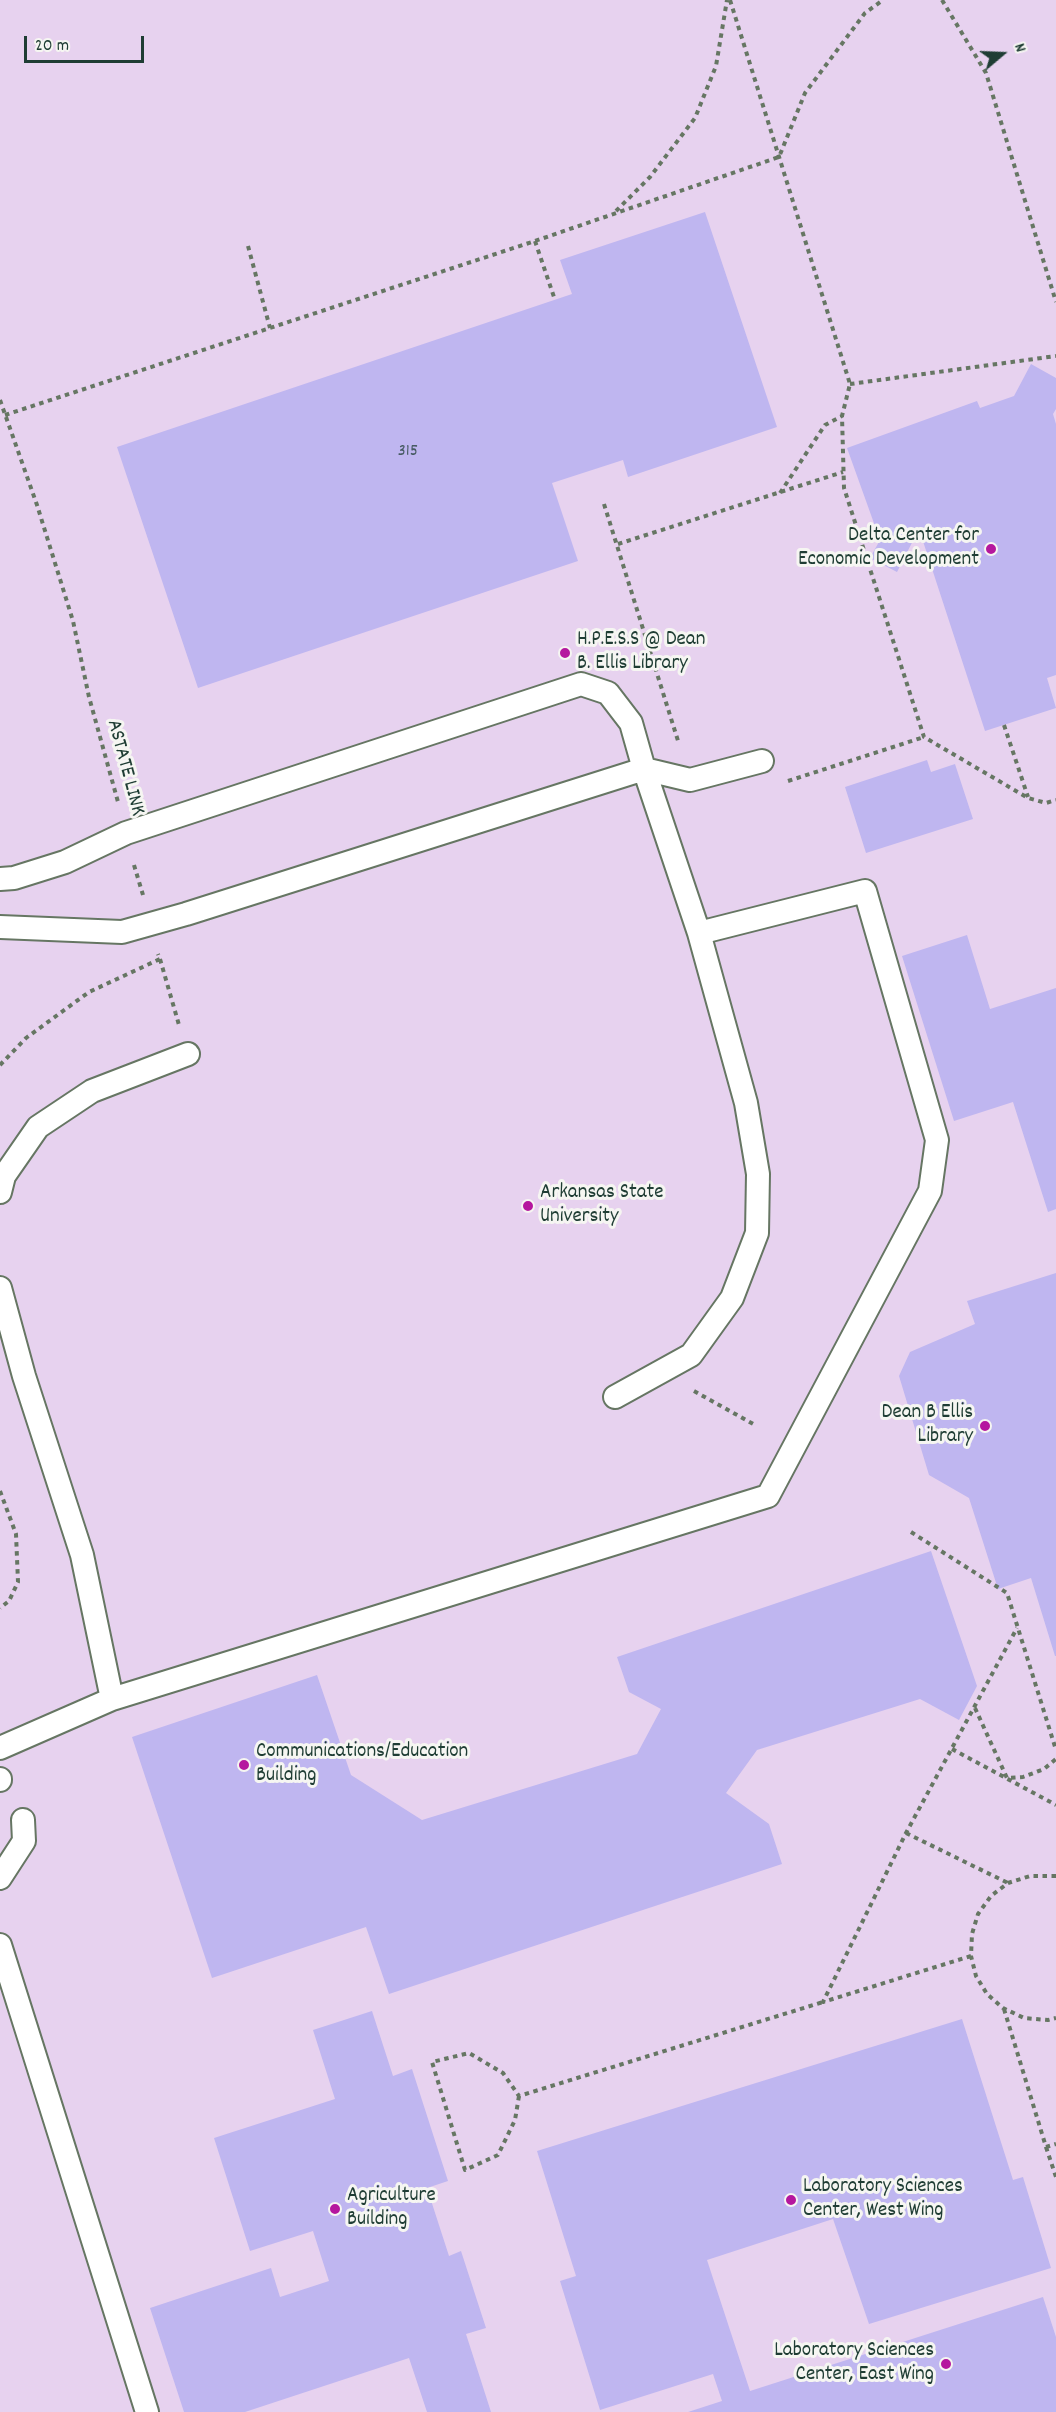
<!DOCTYPE html>
<style>
body{margin:0}
#map{position:relative;width:1056px;height:2412px;overflow:hidden;background:#e9dfbb;font-family:Dekko,sans-serif}
canvas{display:block}
.north{position:absolute;left:972px;top:24px;width:60px;height:60px;-webkit-text-stroke:4px #f6f6f2;paint-order:stroke;rotate:71deg;font-size:16px;font-weight:700;line-height:24px;text-align:center;color:#1f3d34}
.north::after{content:'';display:block;margin:auto;width:21px;height:27px;background:#1f3d34;clip-path:polygon(50% 0,100% 100%,50% 72%,0 100%)}
.scale{position:absolute;left:24px;top:36px;width:120px;height:27px;box-sizing:border-box;border:3px solid #1f3d34;border-top:0;padding-left:8px;font-size:18px;line-height:21px;white-space:nowrap;color:#1f3d34;-webkit-text-stroke:4px #f6f6f2;paint-order:stroke}
</style>
<div id="map">
<canvas width="1056" height="2412"></canvas>
<div class="north">N</div>
<div class="scale">20 m</div>
</div>
<script>
const context = document.querySelector('canvas').getContext('2d');
context.lineJoin = 'round';
function fillPath(path, color) { context.fillStyle = color; context.fill(path, 'evenodd'); }
const toPath = rows => new Path2D(rows.map(r => 'M' + r).join(''));
function stroke(path, color, width, dash) { context.strokeStyle = color; context.lineWidth = width; context.lineCap = dash ? 'butt' : 'round'; context.setLineDash(dash || []); context.stroke(path); }
function label(font, color, halo, rows, align = 'center') {
  context.font = font + ' Dekko,sans-serif'; context.lineWidth = 6; context.setLineDash([]); context.textBaseline = 'middle'; context.strokeStyle = halo; context.fillStyle = color; for (const [text, x, y, turn = 0] of rows) {
    context.save(); context.translate(x, y); context.rotate((+turn || 0) * Math.PI / 180); context.textAlign = isNaN(turn) ? turn : align; if (halo) context.strokeText(text, 0, 0); context.fillText(text, 0, 0); context.restore();
  }
}
const built = toPath([
 [0,0,1056,0,1056,2412,0,2412]
]);
const building = toPath([
 [705,212,777,427,628,477,623,460,552,483,578,561,198,688,117,447,572,294,560,260],
 [1031,364,1056,378,1056,409,1053,414,1056,424,1056,675,1047,678,1056,708,985,731,919,529,897,572,870,558,880,540,847,448,977,401,980,408,1014,396],
 [927,760,931,772,955,764,973,819,866,853,845,787],
 [967,935,990,1009,1056,988,1056,1209,1048,1212,1013,1102,954,1121,902,956],
 [1056,1273,1056,1656,1055,1656,1031,1578,998,1589,969,1498,929,1475,899,1376,910,1352,975,1324,967,1301],
 [931,1551,977,1686,959,1720,920,1699,757,1750,726,1793,769,1824,782,1864,389,1994,366,1927,212,1978,132,1737,317,1675,351,1775,422,1820,637,1754,661,1709,629,1692,617,1657],
 [372,2011,393,2076,412,2069,448,2181,427,2188,449,2256,461,2251,486,2328,466,2334,491,2412,427,2412,409,2358,245,2412,184,2412,150,2308,271,2268,280,2297,329,2281,313,2231,250,2251,214,2138,335,2099,313,2030],
 [962,2019,1013,2180,1023,2177,1051,2268,869,2324,833,2219,707,2260,750,2391,1043,2297,1056,2337,1056,2412,688,2412,722,2401,713,2374,600,2410,560,2281,576,2276,537,2151]
]);
const path = toPath([
 [730,0,850,384,842,416,844,488,924,737,1028,798,1046,803,1056,800],
 [942,0,986,73,1056,302],
 [616,211,650,177,695,118,716,66,727,0],
 [535,241,555,300],
 [248,246,270,328],
 [850,384,1056,356],
 [0,400,37,505,73,621,89,697,118,802],
 [5,415,535,241,779,157,805,93,865,13,883,0],
 [780,493,825,425,842,416],
 [604,504,679,744],
 [618,544,843,472],
 [1004,725,1028,797],
 [788,781,924,737],
 [134,865,143,895],
 [160,959,179,1025],
 [0,1065,26,1038,89,992,160,959,158,954],
 [694,1391,755,1425],
 [0,1491,16,1534,18,1582,9,1601,0,1608],
 [911,1532,1007,1593,1056,1750],
 [975,1708,1007,1778,1023,1777,1044,1769,1056,1759],
 [952,1749,1056,1805],
 [906,1833,1008,1883],
 [1056,1876,1030,1876,1008,1883,991,1896,978,1914,972,1934,971,1956,976,1976,987,1994,1003,2008,1024,2018,1048,2020,1056,2018],
 [971,1956,823,2002,906,1833,1017,1628],
 [1004,2009,1046,2147,1056,2144],
 [519,2096,515,2120,498,2155,465,2170,432,2062,469,2053,503,2073,519,2096,823,2002],
 [1046,2147,1056,2177]
]);
const service = toPath([
 [0,879,14,878,65,862,126,833,581,684,608,693,631,723,644,769,699,933,746,1103,758,1174,757,1233,732,1298,691,1355,615,1397],
 [0,927,122,932,186,914,644,769,690,780,762,761],
 [0,1192,4,1176,38,1127,92,1091,188,1054],
 [0,1288,24,1376,82,1555,112,1699],
 [0,1748,112,1699,768,1496,930,1191,937,1140,865,891,699,933],
 [0,1779,0,1780],
 [0,1878,24,1841,23,1820],
 [0,1945,147,2412]
]);
const markers = [
 [991,549,6,"#b5179e"],
 [565,653,6,"#b5179e"],
 [528,1206,6,"#b5179e"],
 [985,1426,6,"#b5179e"],
 [244,1765,6,"#b5179e"],
 [791,2200,6,"#b5179e"],
 [335,2209,6,"#b5179e"],
 [946,2364,6,"#b5179e"]
];
const numberNames = [
 ["315",408,453]
];
const poiNames = [
 ["Delta Center for",979,537,"right"],
 ["Economic Development",979,561,"right"],
 ["H.P.E.S.S @ Dean",577,641],
 ["B. Ellis Library",577,665],
 ["Arkansas State",540,1194],
 ["University",540,1218],
 ["Dean B Ellis",973,1414,"right"],
 ["Library",973,1438,"right"],
 ["Communications/Education",256,1753],
 ["Building",256,1777],
 ["Laboratory Sciences",803,2188],
 ["Center, West Wing",803,2212],
 ["Agriculture",347,2197],
 ["Building",347,2221],
 ["Laboratory Sciences",934,2352,"right"],
 ["Center, East Wing",934,2376,"right"]
];
const streetNames = [
 ["ASTATE LINK",124,768,75]
];
fillPath(built, '#e7d2ef');
fillPath(building, '#bfb6f0');
stroke(service, '#667663', 26);
stroke(path, '#667663', 4, [4.5, 4.5]);
stroke(service, '#fff', 22);
for (const [x, y, r, color] of markers) { const dot = new Path2D(); dot.arc(x, y, r, 0, 2 * Math.PI); context.fillStyle = color; context.fill(dot); stroke(dot, '#f6f6f2', 2); }
label('18px', '#475b63', null, numberNames);
label('21px', '#1f3d34', '#f6f6f2', poiNames, 'left');
label('21px', '#1f3d34', '#f6f6f2', streetNames);
</script>
